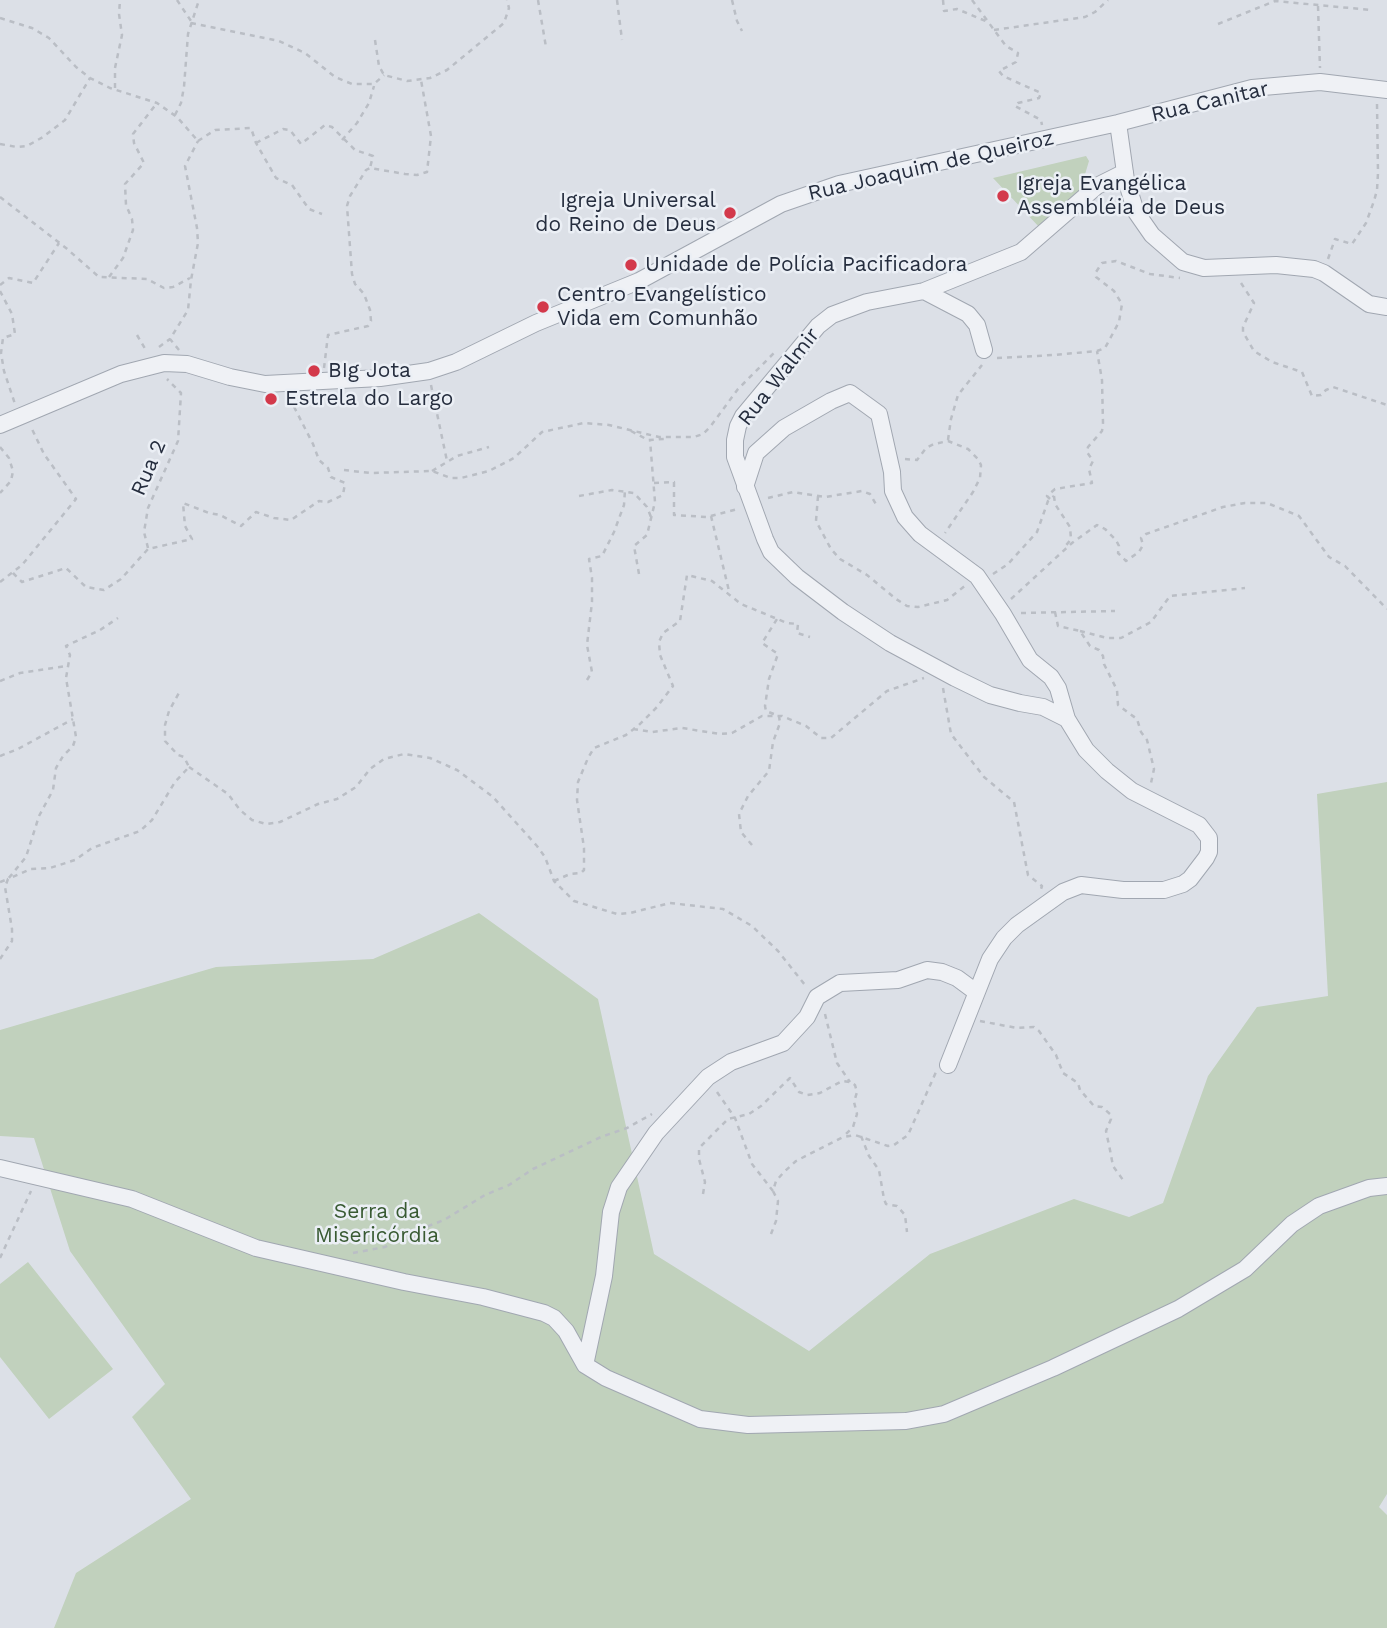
<!DOCTYPE html>
<meta charset="utf-8">
<style>
body{margin:0}
canvas{display:block;background:#dce0e7}
</style>
<canvas width="1387" height="1628"></canvas>
<script>
const context = document.querySelector('canvas').getContext('2d');
context.lineJoin = 'round';
function fillPath(path, color) { context.fillStyle = color; context.fill(path, 'evenodd'); }
const toPath = rows => new Path2D(rows.map(r => 'M' + r).join(''));
function stroke(path, color, width, dash) { context.strokeStyle = color; context.lineWidth = width; context.lineCap = dash ? 'butt' : 'round'; context.setLineDash(dash || []); context.stroke(path); }
function label(font, color, halo, rows, align = 'center') {
  context.font = font + ' "Work Sans",sans-serif'; context.lineWidth = 5; context.setLineDash([]); context.textBaseline = 'middle'; context.strokeStyle = halo; context.fillStyle = color; for (const [text, x, y, turn = 0] of rows) {
    context.save(); context.translate(x, y); context.rotate((+turn || 0) * Math.PI / 180); context.textAlign = isNaN(turn) ? turn : align; if (halo) context.strokeText(text, 0, 0); context.fillText(text, 0, 0); context.restore();
  }
}
const green = toPath([
 [1086,156,1089,161,1080,191,1040,228,993,178],
 [1387,782,1387,1494,1379,1507,1387,1515,1387,1628,54,1628,76,1573,191,1499,132,1417,165,1384,70,1251,34,1138,0,1136,0,1030,216,967,373,959,479,913,598,999,654,1254,809,1351,930,1254,1074,1199,1129,1217,1163,1203,1208,1076,1257,1007,1328,996,1317,794],
 [28,1262,113,1369,49,1419,0,1357,0,1284]
]);
const path = toPath([
 [177,0,191,21],
 [538,0,546,47],
 [617,0,622,40],
 [732,0,737,21,742,31],
 [943,0,944,11,957,9,988,22],
 [972,0,1006,46,1018,53,1016,62,999,71,1003,76,1041,93,1039,98,1018,103,1015,106,1041,120,1042,125],
 [1318,6,1320,68],
 [0,18,32,28,49,38,76,67,90,78,110,88,157,103,177,117,198,141],
 [191,23,279,41,305,53,335,77,352,84,374,84,384,75],
 [1218,24,1275,1,1371,10],
 [994,30,1085,17,1095,12,1108,0],
 [375,40,379,66,384,75,407,81,430,78,447,70,504,23,509,8,507,0],
 [115,88,115,68,122,35,119,14,120,0],
 [175,115,181,103,184,87,188,34,199,0],
 [342,140,357,123,369,103,374,86],
 [198,141,215,130,251,128,256,143,276,178,292,185,309,209,322,214],
 [256,143,283,129,290,130,301,144,325,125,332,127,355,150,373,156,370,168],
 [0,144,17,147,27,146,43,137,65,120,90,78],
 [0,197,66,248,99,277,147,279,164,288,173,287,190,278],
 [1328,259,1335,239,1352,244,1366,223,1374,201,1377,190,1378,173,1377,104],
 [109,277,123,258,133,230,132,219,126,205,125,184,144,163,134,143,133,134,157,103],
 [1241,283,1254,303,1243,327,1243,332,1254,351,1272,362,1302,372,1312,396,1321,395,1326,390,1333,387,1387,405],
 [0,285,9,278,33,283,59,243],
 [0,291,12,314,15,334,3,338,1,353,4,371,15,404],
 [137,335,147,352],
 [159,347,170,339],
 [179,350,170,339,188,310,191,280,198,243,197,228,185,166,198,141],
 [997,358,1054,355,1097,351,1105,348,1119,322,1122,304,1114,291,1096,277,1096,272,1102,263,1116,261,1150,274,1180,278],
 [324,368,328,335,368,326,371,321,370,310,364,294,355,284,352,274,347,206,350,196,366,170,370,168,405,174,417,175,427,172,431,136,421,80],
 [431,385,447,461],
 [631,431,648,440,664,439],
 [948,440,951,419,958,395,982,365],
 [0,447,9,458,13,471,11,481,0,493],
 [905,459,917,460,926,448,934,444,948,441,968,449,978,459,981,465,980,478,973,492,945,533],
 [344,470,370,473,432,471,451,478,461,478,489,471,514,458,542,432,584,423,609,425,659,437,694,437,703,434,710,427,738,389,777,350],
 [432,471,457,456,489,447],
 [654,483,674,482,674,515,707,517,738,509],
 [579,496,612,490,634,493,647,507,651,517],
 [818,496,816,521,831,549,840,559,867,575,896,599,907,606,918,607,947,600,966,585],
 [1054,496,1055,504,1070,527,1071,539,1064,548],
 [768,498,793,492,825,497,862,491,870,494,877,506],
 [1050,499,1047,496,1055,489,1092,483,1089,469,1093,461,1087,452,1088,447,1102,431,1103,423,1102,380,1097,351],
 [711,516,729,591],
 [148,548,144,532,148,508,178,441,181,393,167,379],
 [13,573,22,582,66,568,86,587,104,590,121,579,148,549,192,539,185,526,183,503,209,513,220,515,241,526,256,512,274,518,291,520,319,501,328,502,343,495,345,483,331,477,328,468,319,460,313,444,289,397],
 [639,574,634,546,647,535,655,502,650,440],
 [993,574,1008,564,1037,532,1048,501,1054,496],
 [0,582,22,565,76,499,44,454,31,427],
 [1011,599,1072,543,1097,525,1105,529,1116,540,1119,546,1118,553,1126,561,1139,552,1143,545,1141,538,1146,534,1223,507,1245,503,1267,503,1299,516,1329,557,1345,566,1387,609],
 [1055,612,1058,626,1080,631,1090,646,1099,650,1103,656,1104,664,1117,690,1118,705,1137,719,1141,732,1147,740,1154,769,1151,783],
 [1021,613,1115,611],
 [1080,631,1107,638,1121,638,1151,622,1170,596,1245,588],
 [587,680,592,672,587,645,592,602,592,578,589,559,602,556,614,532,624,505,625,490],
 [0,681,20,673,67,666],
 [943,688,951,734,984,777,1014,802,1028,875,1042,886,1041,889],
 [633,729,652,732,682,728,720,734,732,733,762,716,782,716,806,726,821,738,831,738,887,691,924,678],
 [0,756,18,749,73,719],
 [189,767,228,794,240,810,252,820,266,824,280,822,318,804,337,799,356,787,370,769,384,759,404,754,430,758,457,770,493,797,537,846,545,857,554,881,574,901,617,914,630,913,670,903,723,909,752,926,778,951,805,985],
 [752,845,741,832,739,814,748,796,769,771,773,742,780,723,779,716,766,711,765,706,769,679,778,654,762,643,777,619],
 [554,881,570,874,581,873,584,870,584,848,577,800,578,782,588,758,594,748,626,735,639,725,657,707,673,686,660,655,659,642,663,633,680,621,687,575,712,581,741,604,787,623,798,624,797,633,810,637],
 [0,882,8,879,26,857,39,816,53,790,56,768,63,756,73,746,76,737,66,678,70,655,66,646,100,630,118,618],
 [0,959,12,941,12,929,5,887,8,879,31,869,50,868,75,860,92,848,140,831,152,820,175,782,189,767,184,757,178,755,165,741,165,725,169,711,180,691],
 [825,1014,837,1063,850,1082],
 [980,1021,1017,1028,1034,1027,1039,1031,1056,1055,1063,1073,1078,1083,1080,1090,1094,1106,1102,1107,1110,1114,1111,1119,1106,1131,1110,1150,1113,1166,1123,1180],
 [717,1092,735,1118,752,1164,773,1191],
 [861,1136,869,1156,879,1170,884,1199,886,1204,897,1206,905,1215,907,1232],
 [703,1194,705,1182,699,1159,699,1148,728,1119,749,1114,761,1106,790,1078,799,1092,807,1095,820,1093,842,1081,850,1082,855,1085,857,1092,854,1102,857,1114,853,1127,843,1137],
 [771,1234,776,1221,778,1201,773,1191,776,1181,784,1172,796,1161,843,1137,855,1135,888,1146,894,1145,908,1135,936,1072],
 [353,1253,385,1247,413,1232,444,1220,485,1195,509,1185,533,1169,601,1137,627,1128,652,1114],
 [0,1258,31,1191]
]);
const minor = toPath([
 [1118,123,1126,180,1136,212,1152,235,1183,262,1204,268,1276,265,1314,269,1324,273,1369,304,1387,307],
 [924,291,968,314,977,325,984,350],
 [0,425,121,374,164,363,187,364,230,377,265,384,380,378,429,371,456,362,536,323,639,281,781,204,839,184,1118,123,1252,88,1320,82,1387,90],
 [745,487,756,453,784,428,831,401,850,393,868,406,879,414,892,472,893,491,905,517,920,534,977,576,1003,614,1030,660,1051,677,1058,688,1067,719,1086,750,1107,771,1132,791,1199,825,1209,838,1209,852,1206,858,1190,879,1183,884,1164,890,1123,890,1081,885,1063,892,1017,925,1004,938,990,959,948,1065],
 [1067,719,1043,707,1020,703,990,695,955,678,890,643,843,612,797,577,771,552,765,539,735,457,735,440,738,426,743,416,818,326,832,315,867,302,924,291,1021,252,1097,186,1125,172],
 [0,1168,132,1199,256,1248,404,1282,483,1297,544,1313,554,1318,566,1331,585,1365,606,1378,700,1419,748,1425,906,1421,944,1414,1053,1368,1178,1309,1245,1269,1292,1224,1319,1206,1369,1188,1387,1186],
 [585,1365,604,1276,611,1212,619,1187,656,1133,708,1077,731,1062,783,1043,807,1017,817,997,840,983,898,980,927,970,942,972,957,978,976,992]
]);
const markers = [
 [1003,196,7,"#d3394b"],
 [730,213,7,"#d3394b"],
 [631,265,7,"#d3394b"],
 [543,307,7,"#d3394b"],
 [314,371,7,"#d3394b"],
 [271,399,7,"#d3394b"]
];
const streetNames = [
 ["Rua Canitar",1210,102,-13],
 ["Rua Joaquim de Queiroz",931,166,-13],
 ["Rua Walmir",779,377,-52],
 ["Rua 2",149,468,-67]
];
const poiNames = [
 ["Igreja Evangélica",1017,184],
 ["Assembléia de Deus",1017,208],
 ["Igreja Universal",716,201,"right"],
 ["do Reino de Deus",716,225,"right"],
 ["Unidade de Polícia Pacificadora",645,265],
 ["Centro Evangelístico",557,295],
 ["Vida em Comunhão",557,319],
 ["BIg Jota",328,371],
 ["Estrela do Largo",285,399]
];
const parkNames = [
 ["Serra da",377,1212],
 ["Misericórdia",377,1236]
];
fillPath(green, '#c1d1bd');
stroke(minor, '#a1a7b1', 18);
stroke(path, '#babec5', 2.5, [5, 5]);
stroke(minor, '#eff1f5', 16);
for (const [x, y, r, color] of markers) { const dot = new Path2D(); dot.arc(x, y, r, 0, 2 * Math.PI); context.fillStyle = color; context.fill(dot); stroke(dot, '#ebeff5', 2.5); }
label('21px', '#252d3e', '#ebeff5', streetNames);
label('21px', '#252d3e', '#ebeff5', poiNames, 'left');
label('21px', '#385a32', '#ebeff5', parkNames);
</script>
